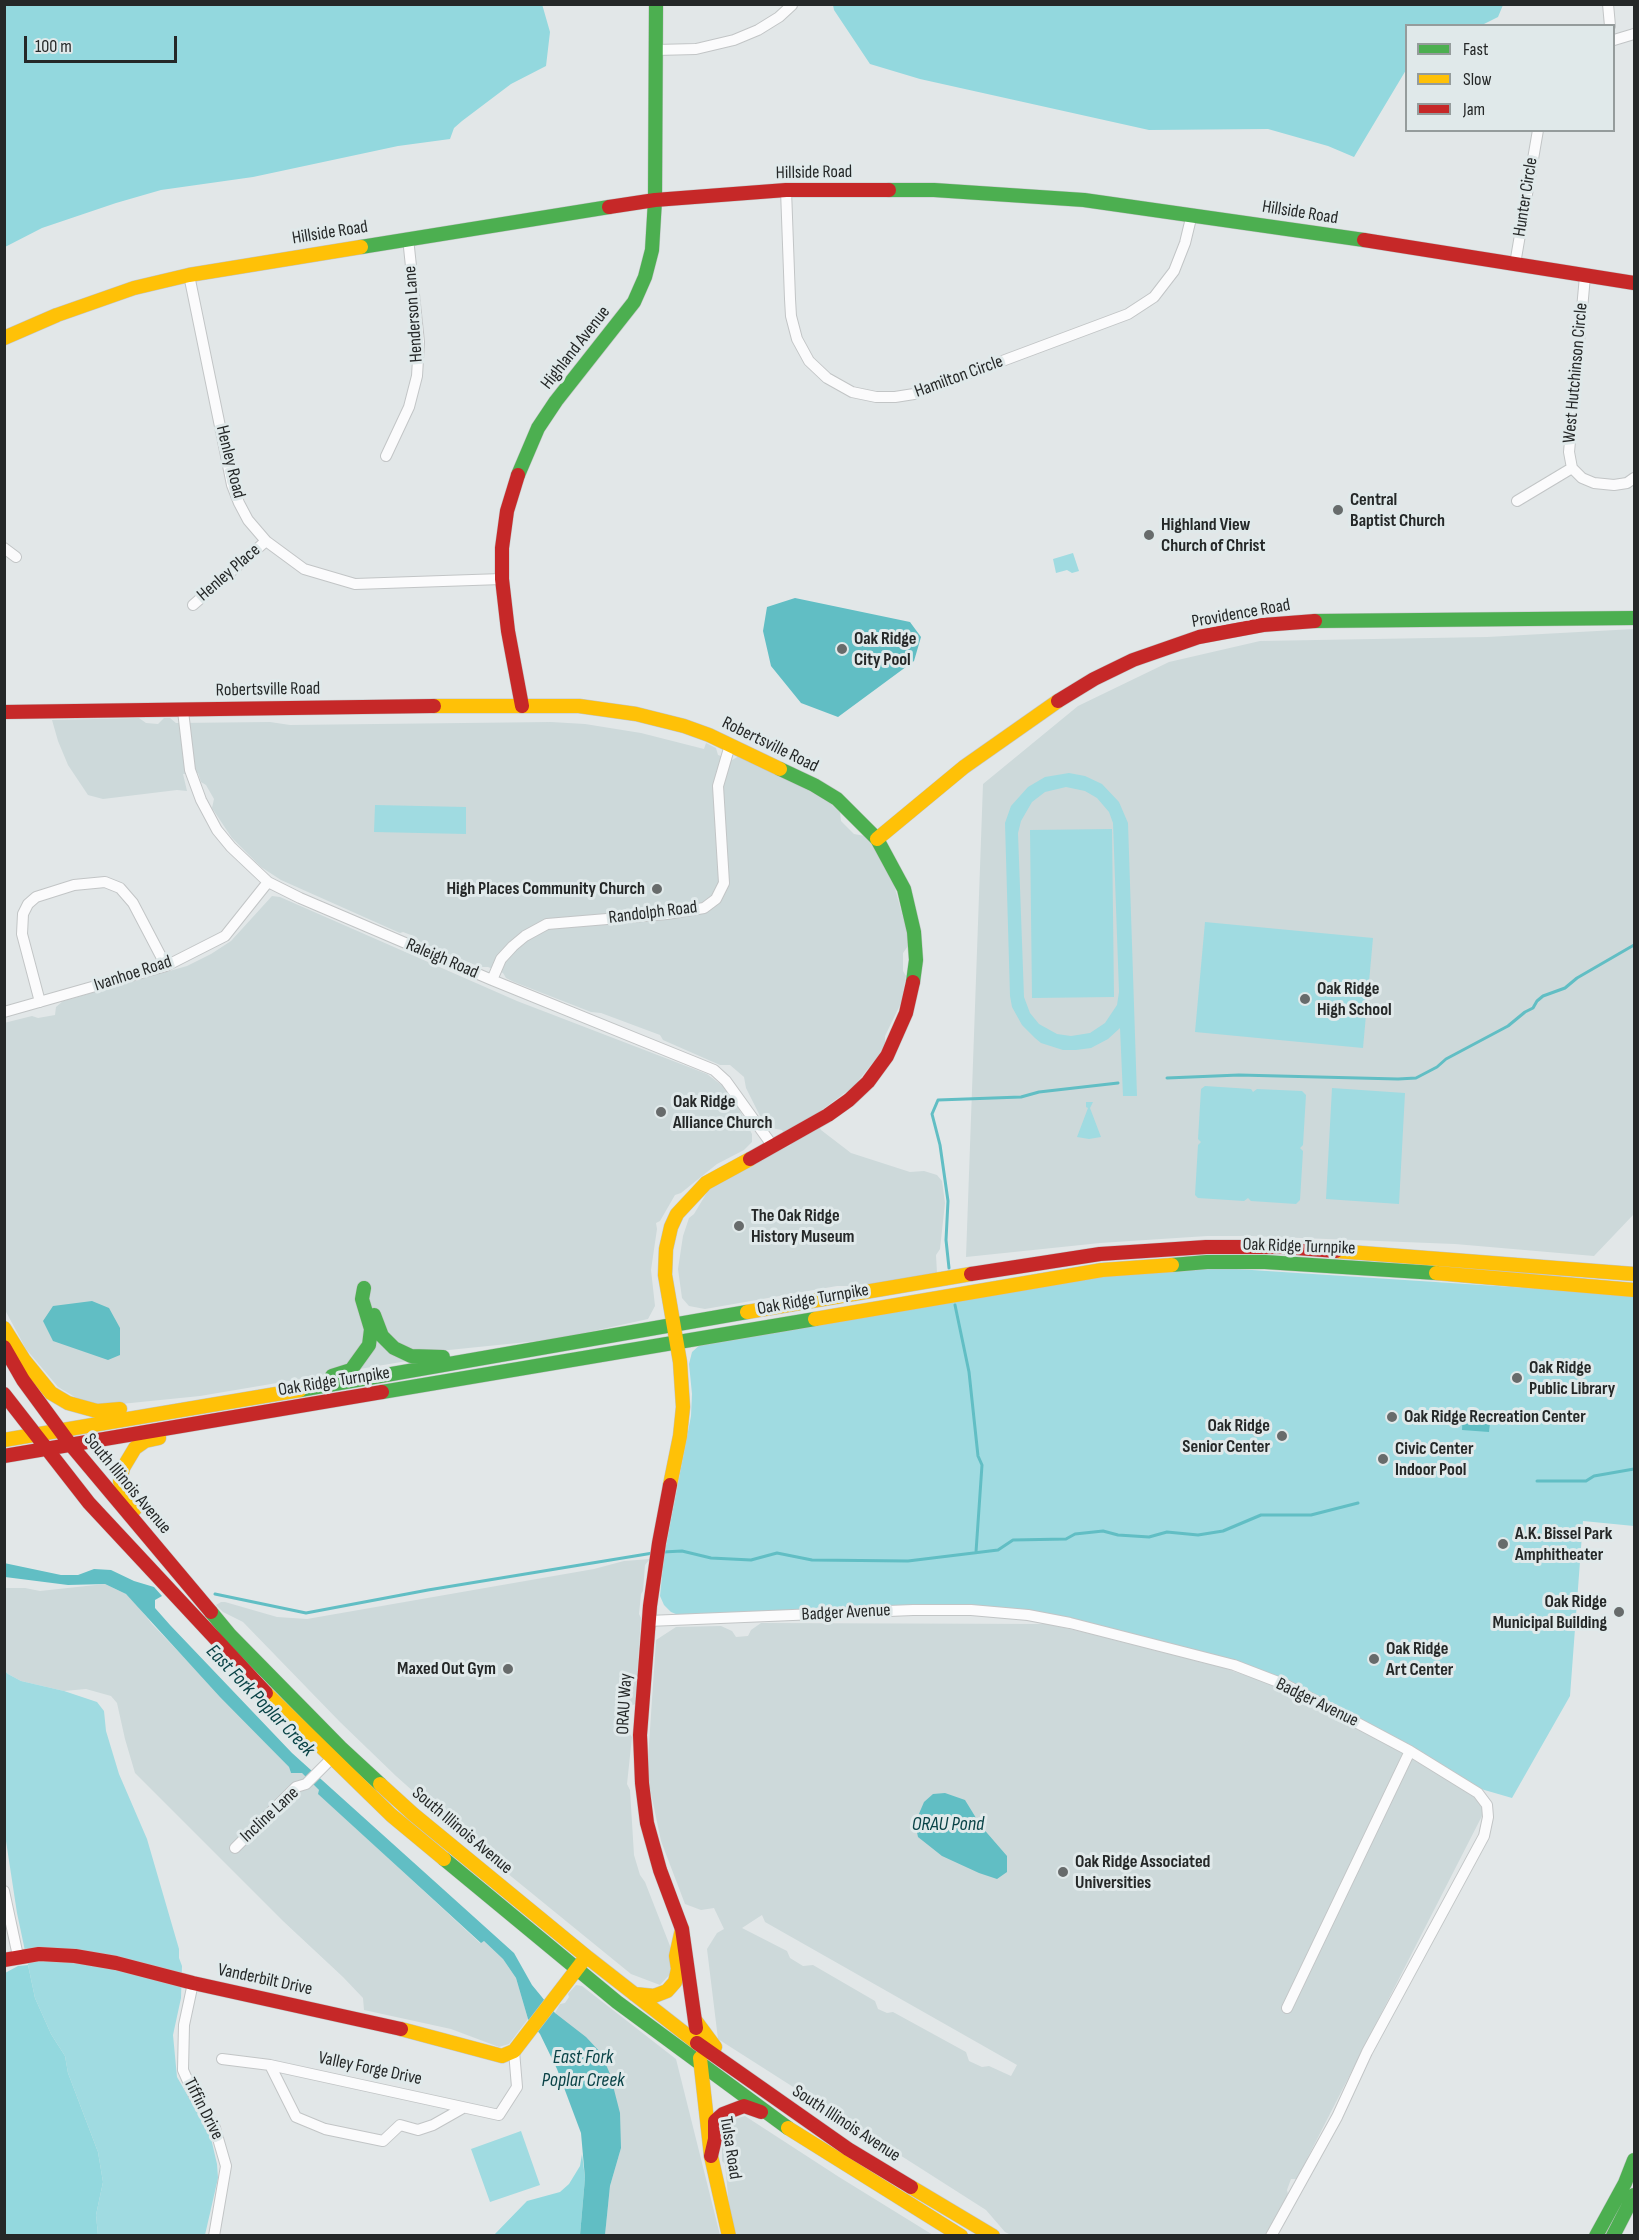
<!DOCTYPE html>
<style>
body{margin:0}
#map{position:relative;width:1639px;height:2240px;overflow:hidden;background:#e2e7e8;font-family:"Sofia Sans Condensed",sans-serif}
canvas{display:block}
.frame{position:absolute;inset:0;border:6px solid #252828;pointer-events:none}
.legend{position:absolute;left:1405px;top:24px;width:210px;height:108px;box-sizing:border-box;background:#e0e9ea;border:2px solid #959c9c;margin:0;padding:8px 10px;list-style:none;font-size:18px;color:#252828}
.legend li{display:flex;align-items:center;gap:12px;height:30px}
.legend b{width:30px;border:2px solid #959c9c}
.scale{position:absolute;left:24px;top:36px;width:153px;height:27px;box-sizing:border-box;border:3px solid #252828;border-top:0;padding-left:8px;font-size:18px;line-height:21px;white-space:nowrap;color:#252828;-webkit-text-stroke:4px #e0e9ea;paint-order:stroke}
</style>
<div id="map">
<canvas width="1639" height="2240"></canvas>
<div class="frame"></div>
<ul class="legend">
<li><b style="height:8px;background:#4caf50"></b>Fast</li>
<li><b style="height:8px;background:#ffc107"></b>Slow</li>
<li><b style="height:8px;background:#c62828"></b>Jam</li>
</ul>
<div class="scale">100 m</div>
</div>
<script>
const context = document.querySelector('canvas').getContext('2d');
context.lineJoin = 'round';
function fillPath(path, color) { context.fillStyle = color; context.fill(path, 'evenodd'); }
const toPath = rows => new Path2D(rows.map(r => 'M' + r).join(''));
function stroke(path, color, width, dash) { context.strokeStyle = color; context.lineWidth = width; context.lineCap = dash ? 'butt' : 'round'; context.setLineDash(dash || []); context.stroke(path); }
function label(font, color, halo, rows, align = 'center') {
  context.font = font + ' "Sofia Sans Condensed",sans-serif'; context.lineWidth = 6; context.setLineDash([]); context.textBaseline = 'middle'; context.strokeStyle = halo; context.fillStyle = color; for (const [text, x, y, turn = 0] of rows) {
    context.save(); context.translate(x, y); context.rotate((+turn || 0) * Math.PI / 180); context.textAlign = isNaN(turn) ? turn : align; if (halo) context.strokeText(text, 0, 0); context.fillText(text, 0, 0); context.restore();
  }
}
const built = toPath([
 [1634,629,1634,1214,1594,1256,1455,1244,1250,1236,1207,1236,1100,1243,966,1257,983,784,1078,706,1169,662,1260,641,1487,637],
 [139,718,146,723,158,724,164,718,170,718,176,723,270,722,290,725,551,722,585,724,641,733,704,749,706,743,716,748,718,755,732,760,739,756,801,786,831,804,840,812,841,821,854,834,865,836,871,842,893,881,907,932,908,946,903,953,903,971,906,976,901,1003,885,1036,885,1043,879,1055,854,1086,814,1116,821,1130,851,1153,910,1172,924,1171,937,1175,942,1181,945,1203,940,1249,936,1255,937,1273,860,1286,837,1286,705,1309,689,1306,682,1298,678,1269,683,1236,689,1218,694,1214,709,1189,739,1169,791,1145,782,1130,771,1128,762,1120,746,1088,744,1077,730,1065,720,1065,663,1040,660,1035,601,1013,591,1012,514,982,506,978,503,973,488,967,480,967,420,942,416,937,403,932,400,933,281,880,261,867,232,838,212,808,214,799,206,785,201,782,198,773,183,774,187,791,177,790,103,799,88,795,68,765,58,741,52,720],
 [272,896,280,897,517,1001,707,1074,724,1087,737,1105,752,1134,752,1142,744,1150,717,1164,681,1193,675,1195,660,1221,656,1223,657,1229,651,1270,655,1306,648,1319,557,1339,429,1352,407,1361,200,1396,111,1405,85,1403,58,1387,26,1349,5,1310,4,1023,32,1016,38,1018,55,1015,56,1007,63,1001,187,966,211,954,231,941],
 [650,1559,645,1565,643,1591,641,1594,639,1614,641,1618,635,1704,631,1706,629,1733,632,1737,627,1784,630,1790,634,1855,640,1875,645,1882,670,1946,674,1970,660,1985,631,1974,480,1851,396,1776,340,1722,243,1622,223,1612,216,1605,221,1602,225,1602,277,1617,307,1619,594,1569,624,1561],
 [105,1584,126,1594,137,1605,152,1624,289,1767,291,1773,302,1773,319,1790,319,1794,480,1943,484,1941,503,1959,516,1978,528,2019,509,2044,499,2047,451,2029,364,2010,363,1998,343,1977,283,1921,135,1773,125,1739,117,1703,111,1696,86,1689,64,1691,21,1681,8,1674,5,1670,5,1588,25,1588,40,1591],
 [761,1623,1047,1624,1083,1632,1224,1668,1287,1690,1393,1748,1464,1789,1477,1799,1482,1808,1483,1814,1312,2149,1297,2179,1291,2179,1287,2190,1288,2194,1265,2235,1011,2235,1005,2232,986,2210,718,2039,707,1949,717,1933,724,1929,714,1908,701,1910,685,1904,661,1841,647,1774,656,1640,676,1627,721,1626,732,1631,736,1637,748,1636,751,1630],
 [762,1915,765,1922,1017,2065,1011,2076,989,2066,982,2067,969,2061,966,2052,893,2012,887,2013,878,2009,875,2001,813,1965,803,1966,790,1958,787,1951,742,1928],
 [576,1985,582,1986,676,2059,720,2235,605,2235,610,2186,621,2148,555,2013,560,2004,565,2003,569,1997,568,1994],
 [745,2116,839,2177,933,2235,737,2235,733,2227,729,2206,725,2164,722,2161,722,2123]
]);
const green = toPath([
 [1073,553,1079,571,1072,573,1067,570,1056,573,1053,559],
 [1069,773,1085,776,1102,784,1119,802,1128,823,1137,1096,1123,1096,1120,1028,1108,1039,1091,1048,1076,1050,1063,1050,1041,1043,1035,1038,1022,1025,1012,1007,1010,996,1005,823,1011,806,1028,787,1045,777],
 [1066,787,1085,791,1097,798,1109,812,1113,823,1119,992,1117,1005,1105,1023,1090,1033,1071,1036,1057,1034,1039,1024,1030,1013,1024,997,1018,833,1021,821,1032,802,1045,792],
 [375,805,466,807,466,834,374,832],
 [1112,829,1114,997,1032,998,1030,830],
 [1205,922,1373,938,1363,1048,1195,1032],
 [1205,1086,1251,1089,1253,1092,1257,1089,1302,1091,1306,1095,1303,1145,1300,1148,1303,1151,1300,1200,1296,1204,1251,1201,1248,1198,1244,1201,1198,1198,1195,1195,1198,1145,1201,1142,1198,1139,1201,1089],
 [1332,1088,1405,1093,1399,1204,1326,1199],
 [1086,1102,1093,1102,1090,1108,1101,1137,1089,1139,1077,1137,1088,1108,1086,1107],
 [1206,1267,1634,1295,1634,1526,1583,1521,1570,1696,1512,1798,1481,1789,1287,1680,1044,1614,683,1617,671,1612,664,1605,660,1596,664,1556,691,1416,692,1394,689,1364,692,1352,702,1343,1107,1274],
 [4,1670,8,1674,21,1681,64,1691,97,1702,104,1711,106,1731,119,1774,147,1839,179,1949,179,1958,182,1966,181,1998,173,2035,177,2077,210,2134,217,2164,218,2178,205,2235,98,2235,96,2215,103,2182,98,2152,68,2073,65,2056,51,2034,35,1998,17,1913,4,1828],
 [521,2131,540,2185,490,2202,471,2149]
]);
const forest = toPath([
 [5,4,542,4,550,32,546,66,511,84,462,121,454,128,450,139,398,146,253,177,161,190,116,203,42,228,5,247],
 [833,5,833,4,1503,5,1498,17,1482,25,1406,26,1406,70,1354,157,1328,146,1268,129,1149,130,920,79,870,64,834,10],
 [28,1965,35,1998,51,2034,65,2056,68,2073,98,2152,103,2182,96,2215,98,2235,5,2235,5,1973,18,1966],
 [582,2154,585,2178,580,2235,493,2236,527,2201,560,2192,569,2184,580,2166]
]);
const water = toPath([
 [795,598,910,622,921,637,914,661,838,717,801,703,771,666,763,631,767,607],
 [92,1301,109,1308,120,1328,120,1355,108,1360,53,1341,43,1321,53,1306],
 [1463,1412,1491,1414,1489,1432,1462,1430],
 [4,1563,61,1575,78,1575,94,1569,111,1570,134,1581,154,1587,162,1596,155,1600,155,1608,170,1625,292,1753,514,1953,532,1985,555,2013,586,2037,601,2053,610,2074,620,2113,621,2148,610,2186,605,2235,580,2235,585,2178,581,2133,557,2069,540,2034,528,2019,516,1978,503,1959,484,1941,481,1943,318,1794,319,1790,302,1773,291,1773,289,1767,220,1697,126,1594,105,1584,68,1585,5,1577],
 [945,1793,965,1800,981,1826,1007,1856,1007,1872,997,1879,979,1873,942,1856,918,1837,915,1823,924,1802,933,1794]
]);
const stream = toPath([
 [1167,1078,1239,1075,1398,1079,1416,1078,1437,1067,1446,1059,1508,1026,1525,1012,1533,1008,1537,1001,1543,996,1565,988,1577,978,1634,945],
 [949,1268,946,1240,948,1201,940,1145,932,1114,938,1100,1021,1097,1039,1092,1118,1083],
 [955,1305,969,1372,978,1456,982,1465,976,1552],
 [1537,1481,1586,1481,1594,1476,1634,1469],
 [663,1552,682,1551,711,1558,751,1560,777,1553,812,1560,908,1561,998,1550,1013,1540,1066,1539,1075,1534,1103,1531,1118,1535,1149,1537,1167,1532,1198,1535,1223,1531,1261,1515,1311,1515,1358,1503],
 [215,1594,306,1613,428,1590,653,1553]
]);
const street = toPath([
 [1608,4,1610,26],
 [1614,40,1634,34],
 [656,50,696,49,734,40,758,30,779,17,792,5],
 [786,190,790,299,791,316,797,339,809,361,827,378,852,392,876,397,895,397,914,394,1128,314,1154,297,1174,271,1185,243,1192,214],
 [1515,264,1538,130],
 [189,275,232,485,239,503,248,520,266,541,304,569,355,584,502,579],
 [386,456,409,407,417,376,419,342,408,238],
 [1572,468,1569,452,1585,276],
 [1572,468,1582,478,1594,483,1614,485,1627,483,1634,478],
 [1517,501,1572,468],
 [4,548,16,557],
 [193,605,266,541],
 [183,711,190,770,201,800,217,830,231,847,268,882,300,898,492,980,714,1070,726,1081,772,1145],
 [492,980,501,959,513,946,525,936,547,924,667,914,704,908,716,899,724,883,718,786,730,745],
 [40,1002,22,934,23,914,28,904,36,897,74,885,105,882,120,888,133,903,166,966],
 [4,1012,166,966,225,936,268,882],
 [648,1621,913,1610,971,1610,1028,1615,1070,1623,1234,1665,1286,1685,1410,1751,1478,1793,1487,1805,1488,1817,1484,1836,1367,2052,1337,2117,1271,2236],
 [235,1848,296,1787,306,1784,331,1759],
 [4,1891,18,1956],
 [193,1983,184,2025,183,2070,194,2095,215,2128,226,2166,214,2236],
 [1287,2008,1410,1751],
 [222,2059,270,2065,499,2115,517,2087,514,2051],
 [270,2065,296,2117,325,2129,383,2141,400,2125,418,2130,433,2125,463,2108]
]);
const fast = toPath([
 [889,190,934,190,1084,200,1364,240],
 [361,247,609,207],
 [518,475,538,428,556,401,634,302,645,277,652,250,655,200,656,4],
 [1315,621,1634,618],
 [780,769,814,785,837,799,877,839,904,889,914,932,916,960,913,982],
 [1172,1265,1207,1262,1265,1262,1436,1273],
 [374,1315,382,1336,394,1348,411,1356,443,1357],
 [332,1376,351,1370,369,1345,371,1329,362,1299,364,1288],
 [300,1390,747,1312],
 [382,1392,815,1319],
 [211,1612,230,1635,341,1748,380,1784],
 [444,1859,617,2002,788,2128],
 [1596,2236,1625,2183,1634,2160],
 [1613,2236,1634,2195]
]);
const slow = toPath([
 [4,338,57,315,134,288,189,275,361,247],
 [434,706,579,706,636,714,684,726,709,735,780,769],
 [877,839,964,767,1058,701],
 [1336,1251,1634,1274],
 [1436,1273,1634,1290],
 [747,1312,971,1274],
 [815,1319,1102,1270,1172,1265],
 [4,1328,24,1360,51,1393,68,1403,97,1411,120,1409],
 [4,1440,300,1390],
 [670,1485,680,1436,683,1407,680,1362,665,1275,666,1249,671,1227,677,1214,706,1183,750,1159],
 [135,1509,126,1498,120,1481,123,1468,135,1448,145,1441,159,1438],
 [266,1693,391,1815,444,1859],
 [380,1784,413,1814,587,1957,697,2043],
 [634,1994,654,1996,667,1991,675,1982,678,1969,676,1956,682,1929],
 [695,2020,715,2047],
 [401,2029,502,2056,514,2051,583,1961],
 [700,2058,711,2156,729,2236],
 [788,2128,961,2236],
 [911,2187,993,2236]
]);
const jam = toPath([
 [609,207,655,200,786,190,889,190],
 [1364,240,1634,283],
 [518,475,507,511,502,548,502,579,508,631,522,706],
 [1058,701,1094,679,1133,660,1199,637,1263,625,1315,621],
 [4,712,434,706],
 [750,1159,828,1115,849,1100,868,1082,887,1056,906,1013,913,982],
 [971,1274,1100,1254,1206,1247,1284,1247,1336,1251],
 [4,1347,23,1380,70,1444,211,1612],
 [4,1394,89,1503,266,1693],
 [4,1456,382,1392],
 [670,1485,659,1543,650,1606,640,1735,642,1783,647,1823,660,1870,682,1929,696,2028],
 [4,1960,39,1954,75,1956,116,1963,193,1983,401,2029],
 [697,2043,848,2149,911,2187],
 [711,2156,715,2139,715,2121,723,2114,744,2106,761,2112]
]);
const markers = [
 [1338,510,6,"#676b6b"],
 [1149,535,6,"#676b6b"],
 [842,649,6,"#676b6b"],
 [657,889,6,"#676b6b"],
 [1305,999,6,"#676b6b"],
 [661,1112,6,"#676b6b"],
 [739,1226,6,"#676b6b"],
 [1517,1378,6,"#676b6b"],
 [1392,1417,6,"#676b6b"],
 [1282,1436,6,"#676b6b"],
 [1383,1459,6,"#676b6b"],
 [1503,1544,6,"#676b6b"],
 [1619,1612,6,"#676b6b"],
 [1374,1659,6,"#676b6b"],
 [508,1669,6,"#676b6b"],
 [1063,1872,6,"#676b6b"]
];
const streetNames = [
 ["Hillside Road",814,173,-1],
 ["Hunter Circle",1526,197,-81],
 ["Hillside Road",1300,213,9],
 ["Hillside Road",330,233,-9],
 ["Henderson Lane",414,314,-94],
 ["Highland Avenue",576,348,-52],
 ["West Hutchinson Circle",1576,373,-85],
 ["Hamilton Circle",959,377,-20],
 ["Henley Road",230,462,76],
 ["Henley Place",229,573,-41],
 ["Providence Road",1241,614,-10],
 ["Robertsville Road",268,690,-1],
 ["Robertsville Road",770,745,26],
 ["Randolph Road",653,913,-7],
 ["Raleigh Road",442,959,23],
 ["Ivanhoe Road",133,974,-18],
 ["Oak Ridge Turnpike",1299,1247,2],
 ["Oak Ridge Turnpike",813,1300,-10],
 ["Oak Ridge Turnpike",334,1382,-9],
 ["South Illinois Avenue",127,1484,50],
 ["Badger Avenue",846,1613,-3],
 ["Badger Avenue",1317,1703,26],
 ["ORAU Way",625,1704,-87],
 ["Incline Lane",270,1815,-43],
 ["South Illinois Avenue",462,1831,40],
 ["Vanderbilt Drive",265,1980,12],
 ["Valley Forge Drive",370,2069,12],
 ["Tiffin Drive",203,2109,63],
 ["South Illinois Avenue",846,2124,33],
 ["Tulsa Road",730,2148,81]
];
const poiNames = [
 ["Central",1350,500],
 ["Baptist Church",1350,521],
 ["Highland View",1161,525],
 ["Church of Christ",1161,546],
 ["Oak Ridge",854,639],
 ["City Pool",854,660],
 ["High Places Community Church",645,889,"right"],
 ["Oak Ridge",1317,989],
 ["High School",1317,1010],
 ["Oak Ridge",673,1102],
 ["Alliance Church",673,1123],
 ["The Oak Ridge",751,1216],
 ["History Museum",751,1237],
 ["Oak Ridge",1529,1368],
 ["Public Library",1529,1389],
 ["Oak Ridge Recreation Center",1404,1417],
 ["Oak Ridge",1270,1426,"right"],
 ["Senior Center",1270,1447,"right"],
 ["Civic Center",1395,1449],
 ["Indoor Pool",1395,1470],
 ["A.K. Bissel Park",1515,1534],
 ["Amphitheater",1515,1555],
 ["Oak Ridge",1607,1602,"right"],
 ["Municipal Building",1607,1623,"right"],
 ["Oak Ridge",1386,1649],
 ["Art Center",1386,1670],
 ["Maxed Out Gym",496,1669,"right"],
 ["Oak Ridge Associated",1075,1862],
 ["Universities",1075,1883]
];
const waterNames = [
 ["East Fork Poplar Creek",260,1701,46],
 ["ORAU Pond",948,1825],
 ["East Fork",583,2058],
 ["Poplar Creek",583,2081]
];
fillPath(built, '#cdd9da');
fillPath(green, '#a0dbe1');
fillPath(forest, '#93d8de');
fillPath(water, '#61bec4');
stroke(stream, '#61bec4', 3);
stroke(street, '#c2c5c6', 12);
stroke(fast, '#c2c5c6', 15);
stroke(slow, '#c2c5c6', 15);
stroke(jam, '#c2c5c6', 15);
stroke(street, '#fbfbfc', 10);
stroke(fast, '#4caf50', 14);
stroke(slow, '#ffc107', 14);
stroke(jam, '#c62828', 14);
for (const [x, y, r, color] of markers) { const dot = new Path2D(); dot.arc(x, y, r, 0, 2 * Math.PI); context.fillStyle = color; context.fill(dot); stroke(dot, '#e0e9ea', 2); }
label('18px', '#252828', '#e0e9ea', streetNames);
label('bold 18px', '#252828', '#e0e9ea', poiNames, 'left');
label('italic 20px', '#0a4347', '#e0e9ea', waterNames);
</script>
